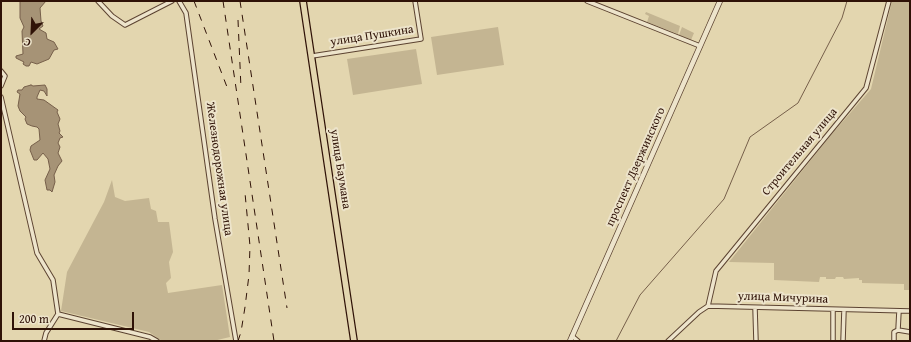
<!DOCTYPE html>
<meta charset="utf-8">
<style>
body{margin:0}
#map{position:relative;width:911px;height:342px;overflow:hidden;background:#e3d6af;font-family:"Gentium Book Plus",serif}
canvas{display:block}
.frame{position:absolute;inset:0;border:2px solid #2f1207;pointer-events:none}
.north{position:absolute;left:12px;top:12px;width:40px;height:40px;-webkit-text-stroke:3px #ede4cb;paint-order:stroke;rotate:204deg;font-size:11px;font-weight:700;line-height:16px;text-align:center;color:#2f1207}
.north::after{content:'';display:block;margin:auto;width:14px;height:18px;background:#2f1207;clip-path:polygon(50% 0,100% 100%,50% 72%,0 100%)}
.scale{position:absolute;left:12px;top:312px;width:122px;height:18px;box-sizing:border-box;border:2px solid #2f1207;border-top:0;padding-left:5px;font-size:12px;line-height:14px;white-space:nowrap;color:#2f1207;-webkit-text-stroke:3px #ede4cb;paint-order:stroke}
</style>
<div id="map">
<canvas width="911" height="342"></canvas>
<div class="frame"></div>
<div class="north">С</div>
<div class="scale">200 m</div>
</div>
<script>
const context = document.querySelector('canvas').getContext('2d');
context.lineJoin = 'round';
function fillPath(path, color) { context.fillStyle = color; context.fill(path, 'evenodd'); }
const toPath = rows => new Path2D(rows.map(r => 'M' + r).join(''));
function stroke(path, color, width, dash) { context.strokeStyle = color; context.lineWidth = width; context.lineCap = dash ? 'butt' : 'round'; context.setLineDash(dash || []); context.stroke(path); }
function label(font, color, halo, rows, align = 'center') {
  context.font = font + ' "Gentium Book Plus",serif'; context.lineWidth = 4; context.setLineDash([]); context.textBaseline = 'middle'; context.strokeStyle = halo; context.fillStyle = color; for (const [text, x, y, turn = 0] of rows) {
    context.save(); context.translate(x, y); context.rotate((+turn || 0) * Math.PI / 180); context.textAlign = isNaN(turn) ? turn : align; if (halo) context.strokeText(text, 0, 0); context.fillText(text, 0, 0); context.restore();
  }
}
const green = toPath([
 [892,1,910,1,910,290,904,290,904,284,862,283,862,280,859,280,859,278,844,279,843,277,836,277,835,279,826,279,826,277,820,277,819,282,774,280,774,263,729,262,831,135,871,89],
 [646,12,680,26,678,34,647,22,649,16,645,14],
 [498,27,504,65,437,75,431,37],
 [682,27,694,33,691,40,679,35],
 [416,49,422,84,353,95,347,59],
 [112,180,115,197,125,201,149,198,151,209,156,211,158,222,169,222,173,252,169,262,171,278,166,283,168,293,222,285,230,337,213,341,162,341,149,332,61,311,67,272,104,202]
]);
const water = toPath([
 [20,1,46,1,40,8,41,21,43,26,39,29,46,33,47,39,54,42,58,49,54,50,49,59,37,64,31,62,29,66,26,66,23,64,24,62,16,58,16,56,23,54,22,31,24,27,20,18,20,1],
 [31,85,33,86,45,85,47,89,47,96,44,91,40,90,37,97,37,99,44,100,58,110,57,112,60,119,58,124,60,131,59,133,63,137,60,138,58,143,60,147,58,153,62,161,58,166,54,175,55,182,52,192,50,190,47,190,45,180,50,169,48,159,43,153,37,160,34,160,30,150,31,146,40,140,39,129,37,127,32,126,27,124,25,119,26,117,20,111,18,106,20,94,17,92,18,90,22,90,24,87,31,85]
]);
const stream = toPath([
 [616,341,640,295,724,199,750,137,798,103,842,18,847,1]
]);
const minor = toPath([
 [98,1,112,16,125,25,172,1],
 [179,1,186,13,215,219,236,341],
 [587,1,700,46],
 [312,56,421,39,415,1],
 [1,71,5,76,1,86],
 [1,97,37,253,53,280,58,314,150,337,157,341],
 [708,306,716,271,866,88,889,1],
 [755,308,756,341],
 [898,330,910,332],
 [572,336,578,341],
 [44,341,46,333,58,314],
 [668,341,699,312,708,306,910,311],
 [833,341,833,310],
 [843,341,844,310],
 [894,341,894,332,898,330,899,311]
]);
const tertiary = toPath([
 [570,341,720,1]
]);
const primary = toPath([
 [303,1,354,341]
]);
const rail = toPath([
 [194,1,227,87],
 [223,1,274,341],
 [240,1,287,308],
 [238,20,241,88],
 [238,341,241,332,245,307,249,275,250,246,245,193]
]);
const streetNames = [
 ["улица Пушкина",372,36,-9],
 ["Строительная улица",800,152,-50],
 ["проспект Дзержинского",636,167,-66],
 ["Железнодорожная улица",219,169,82],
 ["улица Баумана",340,169,81],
 ["улица Мичурина",783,298,2]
];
fillPath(green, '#c4b592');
fillPath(water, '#a69376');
stroke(water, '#765f4a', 1);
stroke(stream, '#765f4a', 1);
stroke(minor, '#5c4331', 5.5);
stroke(tertiary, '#5c4331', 6);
stroke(primary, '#2f1207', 8);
stroke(minor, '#ede4cb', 3.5);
stroke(tertiary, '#ede4cb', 4.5);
stroke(primary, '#e3d6af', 5.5);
stroke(rail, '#2f1207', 1, [7, 7]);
label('12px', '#2f1207', '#ede4cb', streetNames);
</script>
